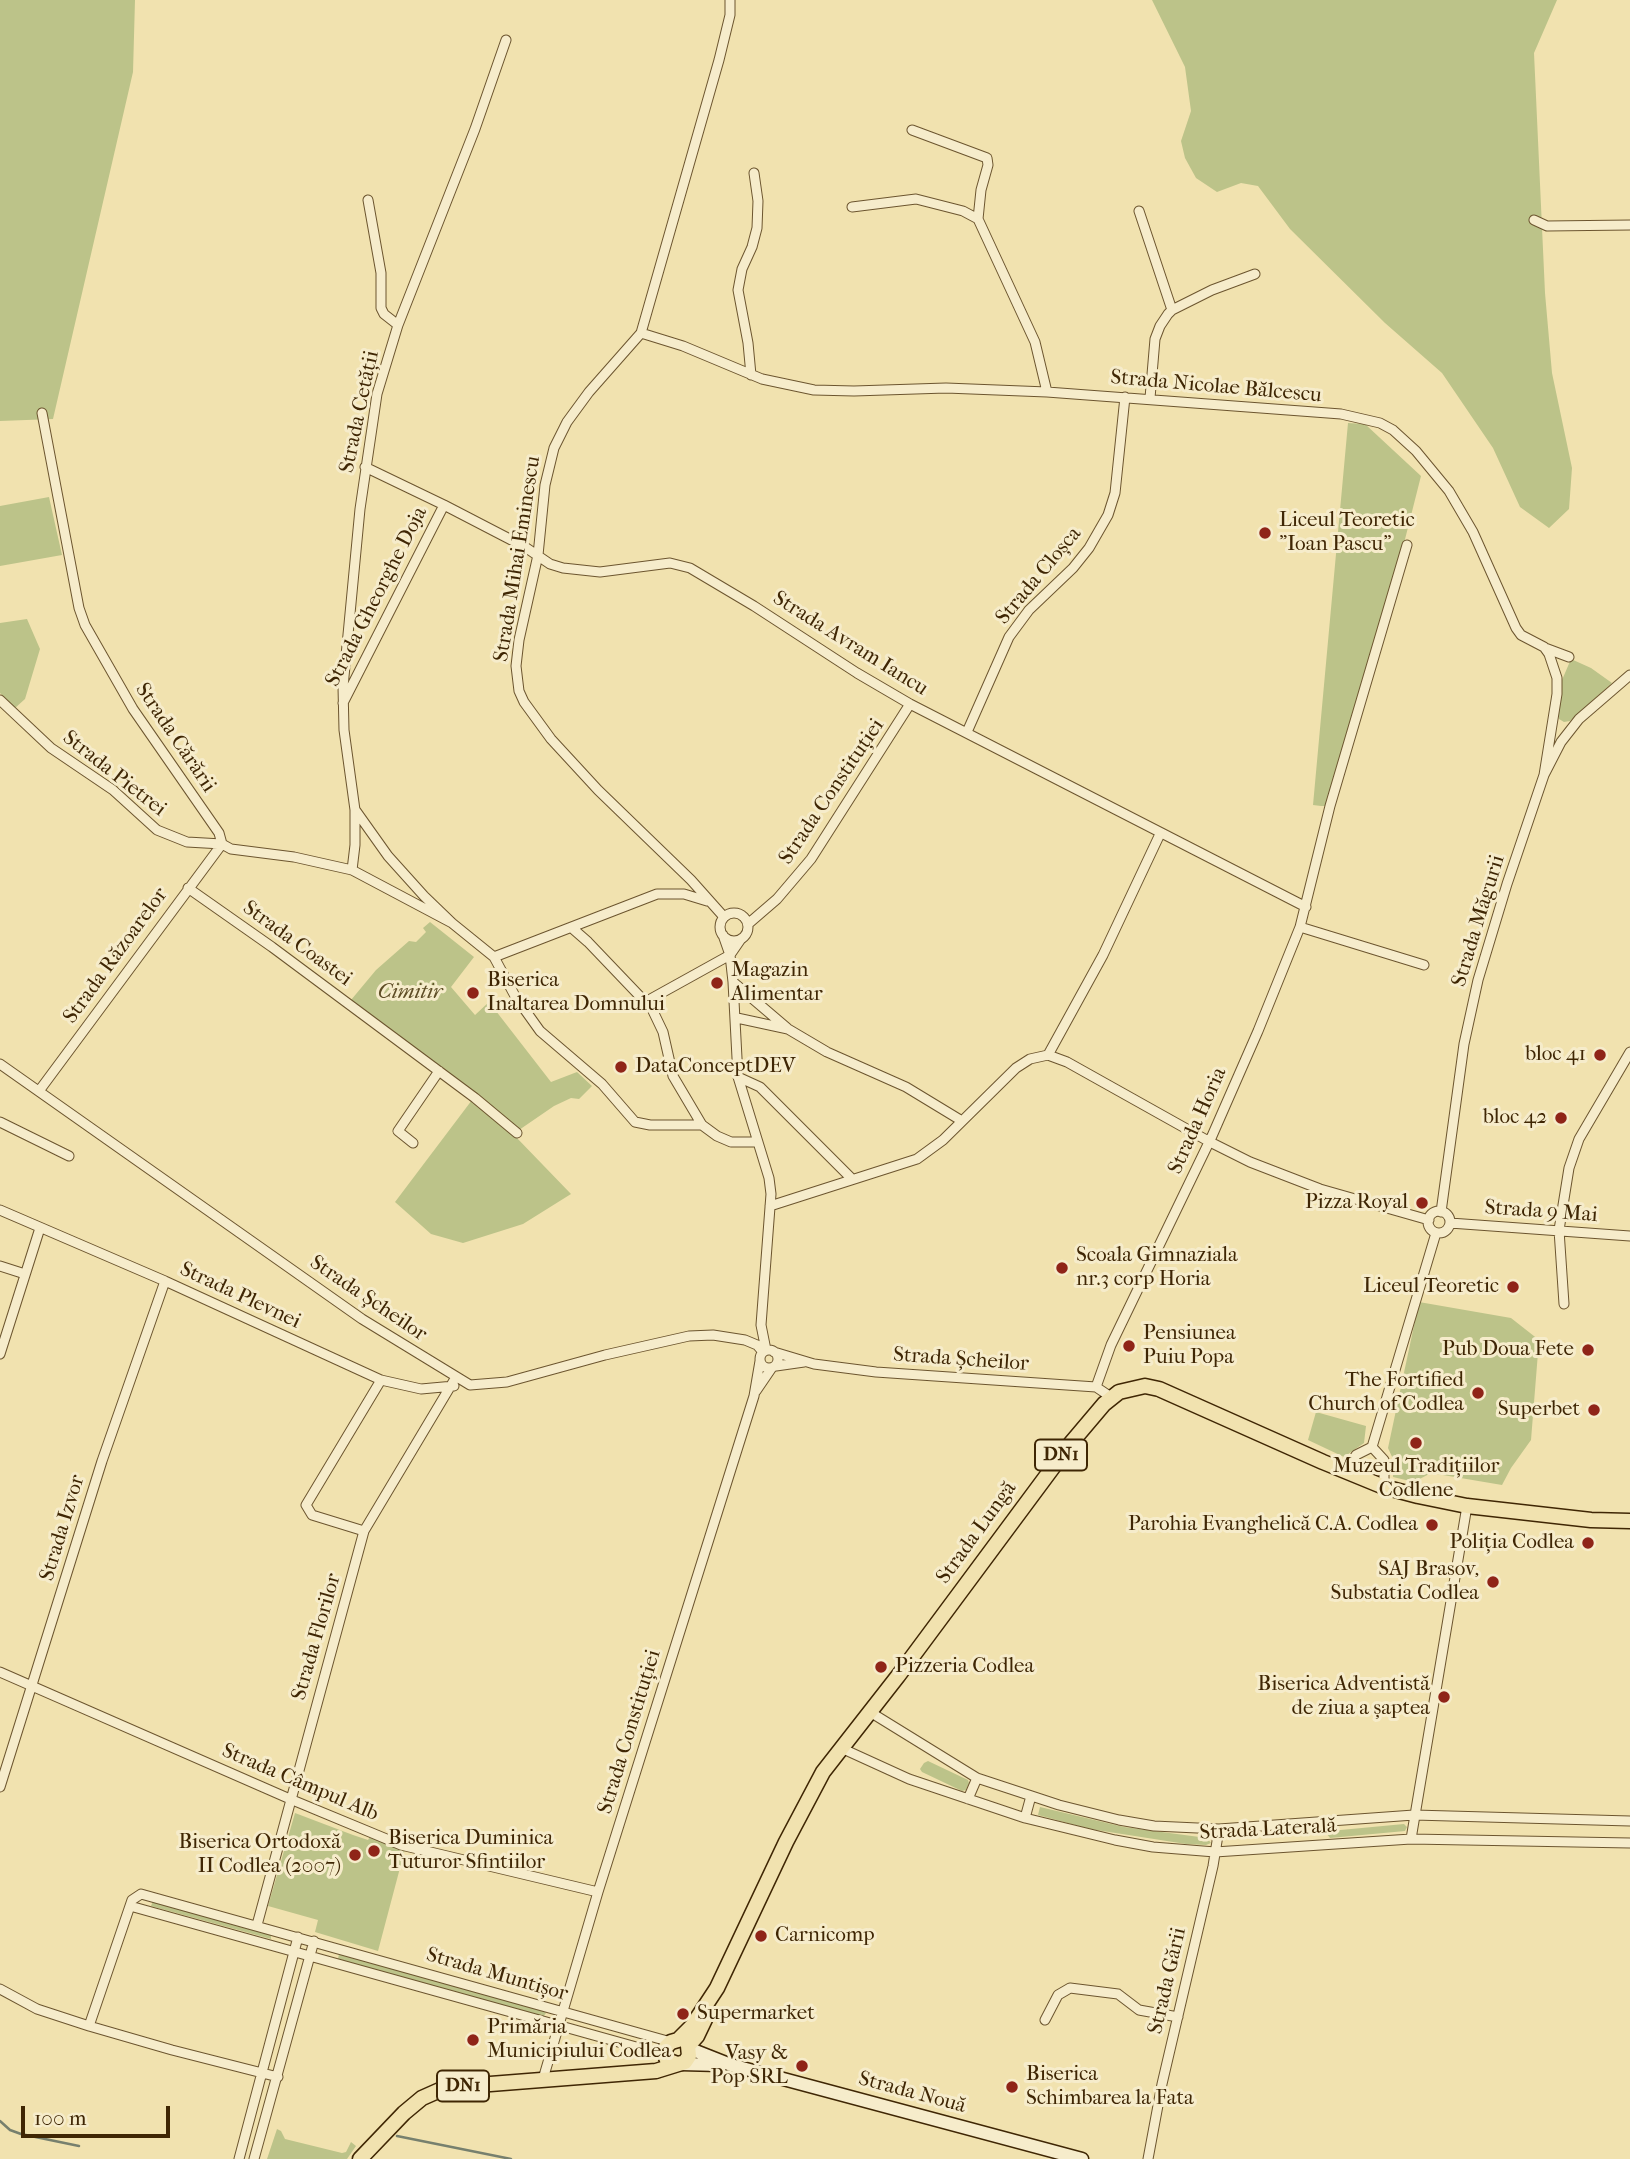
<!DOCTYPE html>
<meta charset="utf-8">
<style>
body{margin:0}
#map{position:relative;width:1630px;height:2159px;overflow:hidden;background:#f1e2af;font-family:"IM FELL French Canon",serif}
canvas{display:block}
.scale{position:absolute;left:21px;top:2106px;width:149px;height:32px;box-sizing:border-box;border:4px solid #3f2604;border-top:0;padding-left:9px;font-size:21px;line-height:24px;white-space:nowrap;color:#3f2604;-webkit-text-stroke:5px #f6eccb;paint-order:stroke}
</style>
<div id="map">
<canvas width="1630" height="2159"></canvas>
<div class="scale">100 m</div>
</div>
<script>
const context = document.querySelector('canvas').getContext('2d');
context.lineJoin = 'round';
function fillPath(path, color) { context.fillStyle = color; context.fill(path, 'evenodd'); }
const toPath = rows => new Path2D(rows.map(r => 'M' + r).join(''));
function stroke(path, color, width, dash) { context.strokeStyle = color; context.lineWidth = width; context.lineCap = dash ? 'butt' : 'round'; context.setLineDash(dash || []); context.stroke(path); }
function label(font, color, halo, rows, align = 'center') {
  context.font = font + ' "IM FELL French Canon",serif'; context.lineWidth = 6; context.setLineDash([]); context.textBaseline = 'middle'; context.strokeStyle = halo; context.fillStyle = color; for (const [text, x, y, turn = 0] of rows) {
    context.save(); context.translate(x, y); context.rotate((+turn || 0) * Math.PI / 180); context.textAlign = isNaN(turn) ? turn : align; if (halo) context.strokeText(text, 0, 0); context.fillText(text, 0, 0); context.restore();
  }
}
const green = toPath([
 [0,0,135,0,133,72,53,419,0,421],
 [1152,0,1557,0,1534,53,1545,293,1552,373,1572,468,1569,509,1549,528,1520,507,1493,448,1442,373,1385,323,1290,229,1258,186,1241,183,1217,192,1196,178,1185,158,1181,141,1191,111,1185,67],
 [1348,423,1365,424,1421,476,1400,559,1330,806,1321,806,1313,805],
 [49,497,62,555,0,566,0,506],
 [27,619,40,649,25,699,15,708,0,693,0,623],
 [1571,659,1591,668,1612,683,1570,721,1564,722,1559,719,1558,715,1562,680],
 [430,922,474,957,451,987,475,1015,489,1002,551,1082,577,1072,592,1086,579,1099,571,1098,554,1106,519,1130,476,1093,351,1000,376,970,409,941,416,942,426,932,423,928],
 [472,1100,515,1136,571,1194,523,1224,463,1243,431,1234,395,1202],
 [1419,1302,1511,1318,1539,1340,1531,1440,1511,1468,1502,1485,1431,1473,1414,1482,1393,1477,1393,1459,1388,1448],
 [1316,1412,1366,1426,1364,1443,1344,1457,1308,1440],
 [928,1761,968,1780,969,1783,966,1790,962,1791,922,1772,920,1769,924,1763],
 [1040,1807,1124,1827,1207,1838,1211,1843,1206,1845,1186,1844,1090,1829,1038,1815],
 [295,1813,353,1835,368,1840,370,1837,405,1849,378,1951,315,1932,318,1920,268,1906],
 [1404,1824,1407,1827,1405,1831,1330,1838,1327,1834,1330,1831],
 [153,1901,271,1934,271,1939,151,1906],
 [339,1954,545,2011,546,2013,543,2017,338,1959],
 [277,2129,281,2131,285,2139,342,2153,346,2152,351,2142,356,2146,347,2159,267,2159]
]);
const stream = toPath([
 [0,2121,10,2130,21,2134,79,2146],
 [397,2136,511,2159]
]);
const minor = toPath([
 [912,130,987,158,988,165,981,190,978,219,1035,342,1047,392],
 [368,200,381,273,381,308,384,314,398,325],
 [852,207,916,199,963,211,978,219],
 [1139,211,1172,310],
 [1534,220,1547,226,1630,225],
 [641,333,683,346,762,379,814,390,854,391,946,388,1047,392,1341,414,1380,423,1393,430,1416,451,1449,491,1473,532,1516,628,1521,635,1544,647,1549,654,1557,678,1557,694,1544,775],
 [751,375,748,343,738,290,742,269,752,247,757,228,758,201,754,173],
 [1150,398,1155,339,1160,326,1168,314,1172,310,1212,290,1255,274],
 [42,413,79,608,85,625,133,709,219,833,222,844,231,849,294,857,352,870,452,923],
 [365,467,444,505,525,547,550,564,563,568,600,572,670,563,690,568,754,606,857,673,910,704,1306,907],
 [1545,648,1569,657],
 [0,700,51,748,113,790,157,830,187,842,222,844],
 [343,703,444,505],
 [967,732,1009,637,1029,610,1073,568,1089,548,1108,515,1115,493,1125,397],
 [356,811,388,856,424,896,452,923,494,957,515,996,540,1031,602,1084,635,1122,650,1125,702,1125,717,1136,731,1142,758,1142],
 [352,870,355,845,355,810,344,730,343,687,360,509,377,394,398,325,475,129,506,40],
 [188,888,272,947,475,1098,517,1133],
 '720 927a14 14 0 1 1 28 0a14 14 0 1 1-28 0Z',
 [724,917,691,880,598,790,551,739,524,702,519,691,516,666,519,640,538,555,545,485,554,448,567,422,589,392,641,333,719,60,730,15,730,0],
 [748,924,777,899,811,859,910,704],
 [1300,927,1424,965],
 [572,928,588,942,652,1009,663,1032,673,1076,702,1125],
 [723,935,730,955,733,982,738,1077,769,1178,771,1194,761,1325,766,1350],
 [494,957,657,894,684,894,707,901],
 [733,982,787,1028],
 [647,1001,730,955,741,939],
 [737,1018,788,1029,827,1052,906,1087,962,1121],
 [1048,1055,1103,955,1160,834],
 [0,1064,362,1319,470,1385,507,1382,605,1355,689,1336,713,1335,745,1340,757,1345,763,1352],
 [738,1077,760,1087,852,1179],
 [39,1091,222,844],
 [0,1122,69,1156],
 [413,1143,398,1131,439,1071],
 [770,1206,917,1159,943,1140,1016,1068,1030,1059,1048,1055,1067,1062,1210,1142,1250,1162,1320,1189,1429,1220],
 [0,1210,165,1281,381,1380,421,1389,454,1386],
 '1428 1222a11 11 0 1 1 22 0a11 11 0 1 1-22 0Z',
 [1441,1212,1464,1044,1478,980,1507,884,1544,775,1561,742,1579,719,1630,675],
 [1450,1223,1630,1236],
 [0,1266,25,1274],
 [1564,1304,1559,1230,1569,1168,1579,1139,1630,1052],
 '760 1359a9 9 0 1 1 18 0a9 9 0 1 1-18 0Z',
 [774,1352,814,1364,876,1372,1096,1387,1111,1397],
 [0,1354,40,1228],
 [776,1366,804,1362],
 [1096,1387,1111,1345,1212,1136,1258,1031,1300,927,1330,806,1407,545],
 [756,1391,771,1369],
 [1372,1447,1436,1233],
 [1372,1447,1384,1460,1384,1487],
 [1346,1472,1356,1455,1372,1447],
 [364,1531,312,1515,306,1505,381,1380],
 [0,1672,290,1799,401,1845,598,1892],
 [870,1712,977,1778,1059,1805,1119,1820,1154,1826,1219,1829,1414,1815,1630,1821],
 [841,1748,909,1779,1025,1818,1115,1840,1153,1847,1215,1852,1411,1839,1630,1843],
 [0,1787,102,1461,165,1281],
 [968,1799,977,1778],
 [1025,1818,1031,1796],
 [1411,1839,1467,1506],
 [130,1906,665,2055],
 [257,1925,364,1531,456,1377],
 [0,1989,37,2009,89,2026,172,2050,278,2077],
 [1045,2020,1058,1995,1070,1988,1118,1994,1139,2010,1178,2017],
 [89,2026,132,1900,141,1894,671,2042],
 [543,2079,598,1892,754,1396,760,1361],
 [239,2159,298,1937],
 [254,2159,314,1941],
 [1148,2159,1162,2084,1213,1866,1219,1829]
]);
const secondary = toPath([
 [688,2048,731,2065,1082,2159],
 [681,2064,720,2065]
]);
const trunk = toPath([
 [688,2046,697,2036,707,2015],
 [677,2064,667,2060,665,2055,666,2047,671,2042,678,2040,692,2026,717,1988,786,1842,823,1772,898,1676,1071,1443,1104,1404,1119,1392,1145,1386,1159,1389,1323,1462,1384,1487,1418,1496,1467,1506,1591,1520,1630,1521],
 [360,2159,404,2113,422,2098,440,2090,452,2087,656,2071,685,2062,689,2056,688,2046]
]);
const markers = [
 [1265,533,7,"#8f2418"],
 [717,983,7,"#8f2418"],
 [473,993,7,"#8f2418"],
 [1600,1055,7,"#8f2418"],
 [621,1067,7,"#8f2418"],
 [1561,1118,7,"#8f2418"],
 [1422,1203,7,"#8f2418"],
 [1062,1268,7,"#8f2418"],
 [1513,1287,7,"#8f2418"],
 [1129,1346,7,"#8f2418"],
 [1588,1350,7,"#8f2418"],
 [1478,1393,7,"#8f2418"],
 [1594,1410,7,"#8f2418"],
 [1416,1443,7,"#8f2418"],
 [1432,1525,7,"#8f2418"],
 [1588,1543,7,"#8f2418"],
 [1493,1582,7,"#8f2418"],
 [881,1667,7,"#8f2418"],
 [1444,1697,7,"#8f2418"],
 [374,1851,7,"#8f2418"],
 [355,1855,7,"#8f2418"],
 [761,1936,7,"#8f2418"],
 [683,2014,7,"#8f2418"],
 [473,2040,7,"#8f2418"],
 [802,2066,7,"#8f2418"],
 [1012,2087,7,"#8f2418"]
];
const shields = [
 [1061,1455,52],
 [463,2086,52]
];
const shieldNames = [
 ["DN1",1061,1455],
 ["DN1",463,2086]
];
const streetNames = [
 ["Strada Nicolae Bălcescu",1216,387,5],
 ["Strada Cetății",360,412,-78],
 ["Strada Mihai Eminescu",518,559,-81],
 ["Strada Cloșca",1039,576,-50],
 ["Strada Gheorghe Doja",377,597,-63],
 ["Strada Avram Iancu",850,644,32],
 ["Strada Cărării",175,738,56],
 ["Strada Pietrei",114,774,38],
 ["Strada Constituției",832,792,-56],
 ["Strada Măgurii",1479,921,-73],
 ["Strada Coastei",297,944,36],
 ["Strada Răzoarelor",116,956,-54],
 ["Strada Horia",1198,1121,-66],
 ["Strada 9 Mai",1541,1212,4],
 ["Strada Plevnei",240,1296,25],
 ["Strada Șcheilor",368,1299,34],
 ["Strada Șcheilor",961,1360,4],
 ["Strada Izvor",63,1528,-73],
 ["Strada Lungă",977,1533,-54],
 ["Strada Florilor",317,1637,-74],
 ["Strada Constituției",630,1732,-73],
 ["Strada Câmpul Alb",300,1783,23],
 ["Strada Laterală",1268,1830,-3],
 ["Strada Muntișor",497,1975,16],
 ["Strada Gării",1168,1981,-77],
 ["Strada Nouă",912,2093,15]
];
const poiNames = [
 ["Liceul Teoretic",1279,521,"left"],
 ["\"Ioan Pascu\"",1279,545,"left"],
 ["Magazin",731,971,"left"],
 ["Alimentar",731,995,"left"],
 ["Biserica",487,981,"left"],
 ["Inaltarea Domnului",487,1005,"left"],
 ["bloc 41",1586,1055],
 ["DataConceptDEV",635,1067,"left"],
 ["bloc 42",1547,1118],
 ["Pizza Royal",1408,1203],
 ["Scoala Gimnaziala",1076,1256,"left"],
 ["nr.3 corp Horia",1076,1280,"left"],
 ["Liceul Teoretic",1499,1287],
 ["Pensiunea",1143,1334,"left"],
 ["Puiu Popa",1143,1358,"left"],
 ["Pub Doua Fete",1574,1350],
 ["The Fortified",1464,1381],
 ["Church of Codlea",1464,1405],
 ["Superbet",1580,1410],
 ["Muzeul Tradițiilor",1416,1467,"center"],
 ["Codlene",1416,1491,"center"],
 ["Parohia Evanghelică C.A. Codlea",1418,1525],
 ["Poliția Codlea",1574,1543],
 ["SAJ Brasov,",1479,1570],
 ["Substatia Codlea",1479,1594],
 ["Pizzeria Codlea",895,1667,"left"],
 ["Biserica Adventistă",1430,1685],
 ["de ziua a șaptea",1430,1709],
 ["Biserica Duminica",388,1839,"left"],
 ["Tuturor Sfintiilor",388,1863,"left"],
 ["Biserica Ortodoxă",341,1843],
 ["II Codlea (2007)",341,1867],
 ["Carnicomp",775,1936,"left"],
 ["Supermarket",697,2014,"left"],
 ["Primăria",487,2028,"left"],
 ["Municipiului Codlea",487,2052,"left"],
 ["Vasy &",788,2054],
 ["Pop SRL",788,2078],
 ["Biserica",1026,2075,"left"],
 ["Schimbarea la Fata",1026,2099,"left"]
];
const parkNames = [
 ["Cimitir",410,993]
];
fillPath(green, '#bcc389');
stroke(stream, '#77806e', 2.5);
stroke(minor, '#6c552f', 11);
stroke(secondary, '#3f2604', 15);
stroke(trunk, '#3f2604', 17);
stroke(minor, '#f6eccb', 9);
stroke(secondary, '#f6eccb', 12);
stroke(trunk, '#f1e2af', 14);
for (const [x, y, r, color] of markers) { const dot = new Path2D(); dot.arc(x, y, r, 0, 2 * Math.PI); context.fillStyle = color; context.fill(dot); stroke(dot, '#f6eccb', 2.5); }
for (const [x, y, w] of shields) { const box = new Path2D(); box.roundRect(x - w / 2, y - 15.5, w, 31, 5); context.fillStyle = '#f6eccb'; context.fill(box); stroke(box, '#3f2604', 2); }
label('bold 19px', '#3f2604', null, shieldNames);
label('21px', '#3f2604', '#f6eccb', streetNames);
label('21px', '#3f2604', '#f6eccb', poiNames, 'right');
label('italic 21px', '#5e4d25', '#f6eccb', parkNames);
</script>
